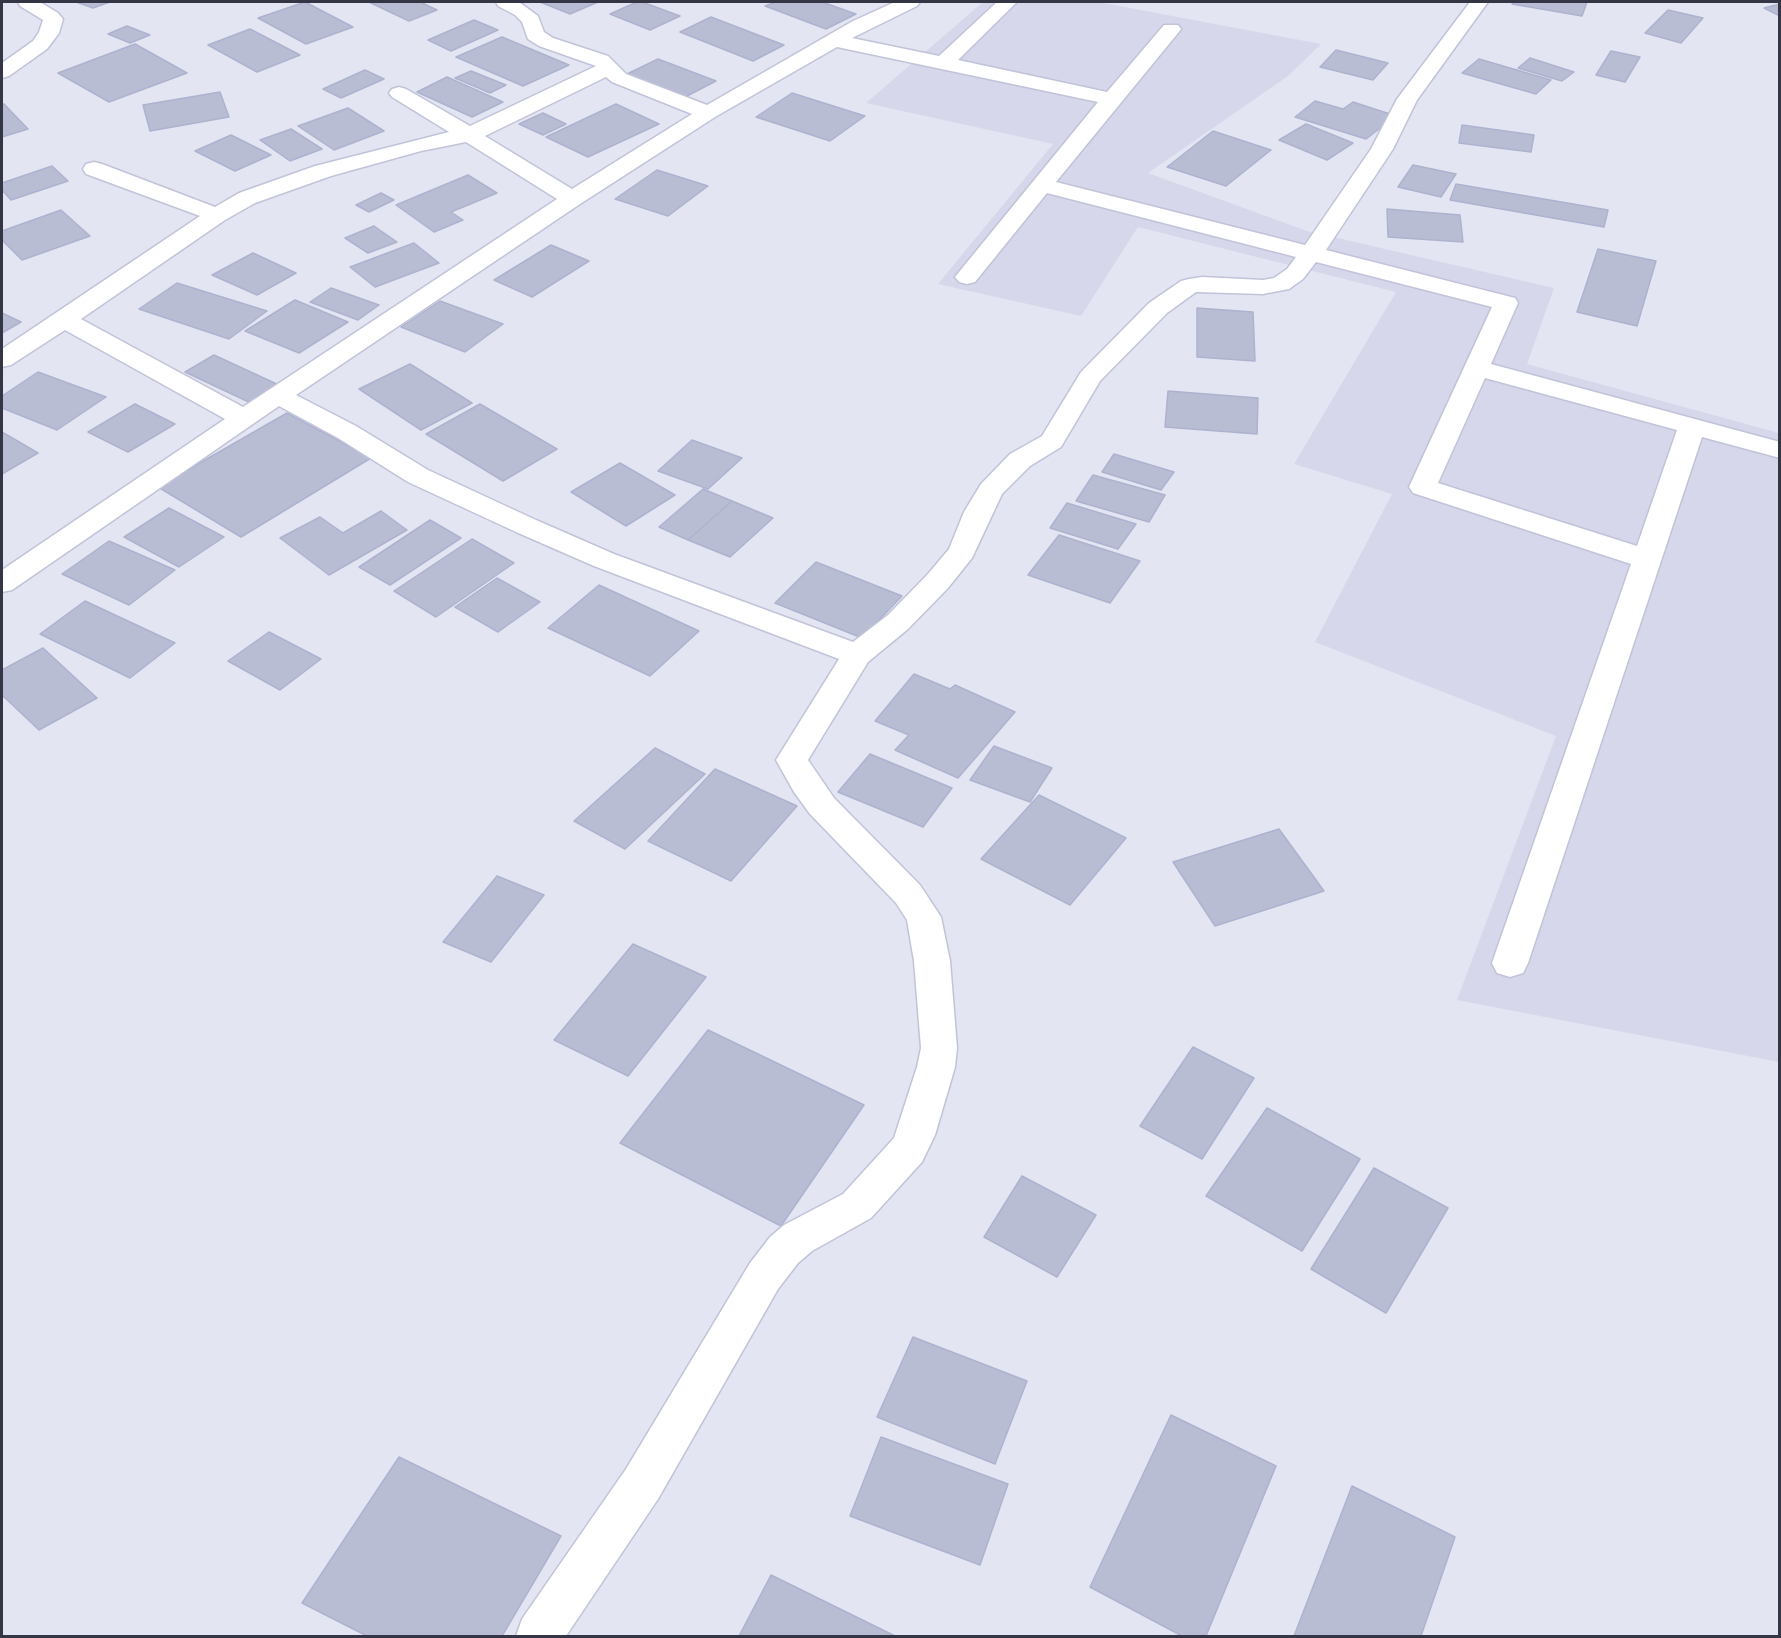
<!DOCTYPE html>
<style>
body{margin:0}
#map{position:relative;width:1781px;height:1638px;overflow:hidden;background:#e4e5f2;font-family:"Archivo Narrow",sans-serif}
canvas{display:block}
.frame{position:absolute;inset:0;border:3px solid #343645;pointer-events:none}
</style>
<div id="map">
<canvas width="1781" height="1638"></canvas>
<div class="frame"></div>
</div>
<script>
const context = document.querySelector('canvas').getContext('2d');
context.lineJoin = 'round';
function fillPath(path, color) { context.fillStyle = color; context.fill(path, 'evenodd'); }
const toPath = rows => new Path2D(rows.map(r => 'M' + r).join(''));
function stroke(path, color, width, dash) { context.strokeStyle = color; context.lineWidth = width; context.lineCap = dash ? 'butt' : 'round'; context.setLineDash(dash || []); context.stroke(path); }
const residential = toPath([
 [983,2,1098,2,1321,44,1288,76,1148,173,1307,231,1554,288,1527,364,1779,433,1779,1062,1457,1000,1556,736,1315,642,1392,494,1294,464,1396,292,1138,227,1081,316,938,284,1053,144,866,103]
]);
const building = toPath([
 [76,2,110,2,93,8,76,2],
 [305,2,353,27,306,44,258,18,305,2],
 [375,2,420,2,437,10,409,21,371,3,375,2],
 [540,2,598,2,570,14,540,2],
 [637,2,642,2,680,16,650,30,610,14,637,2],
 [776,2,822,2,856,14,826,29,765,6,776,2],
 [1514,2,1587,2,1582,16,1512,4,1514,2],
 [1780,4,1780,16,1764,8,1780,4],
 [1668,10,1703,18,1681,43,1645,33,1668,10],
 [711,17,784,45,753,61,680,32,711,17],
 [474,20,498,30,451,51,428,40,474,20],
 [127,26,150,35,130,43,108,34,127,26],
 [250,29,300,55,257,72,208,45,250,29],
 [502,37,569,65,523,86,456,57,502,37],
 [135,44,187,73,109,102,58,73,135,44],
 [1336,50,1388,63,1373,80,1320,67,1336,50],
 [1611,51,1640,57,1625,82,1596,75,1611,51],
 [1530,58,1574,72,1562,81,1518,68,1530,58],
 [658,59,716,81,683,98,625,75,658,59],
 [1479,59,1551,80,1536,94,1462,73,1479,59],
 [365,70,384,79,341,98,323,89,365,70],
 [471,71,506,85,490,93,455,78,471,71],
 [447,77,503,102,472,117,417,92,447,77],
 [220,92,229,117,150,131,143,105,220,92],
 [792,93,865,116,830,141,756,117,792,93],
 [1315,101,1343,109,1353,102,1396,116,1366,139,1295,117,1315,101],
 [2,104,4,104,28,129,2,137,2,104],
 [616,104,659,124,588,157,546,137,616,104],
 [348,108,384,131,334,150,298,126,348,108],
 [543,113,566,124,543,135,519,124,543,113],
 [1306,124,1353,143,1327,160,1279,140,1306,124],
 [1462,125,1534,135,1531,152,1459,143,1462,125],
 [291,129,322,149,290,161,260,140,291,129],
 [1213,131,1271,150,1226,186,1167,167,1213,131],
 [231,135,271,155,235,171,195,151,231,135],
 [1413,165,1456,174,1441,197,1398,187,1413,165],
 [52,166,68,181,11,200,2,190,2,183,52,166],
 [657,170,708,186,668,216,615,199,657,170],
 [468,175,497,193,451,212,463,220,434,232,396,205,468,175],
 [1456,184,1608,210,1604,227,1450,200,1456,184],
 [381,193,394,200,369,212,356,205,381,193],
 [1387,209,1460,215,1463,242,1388,237,1387,209],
 [61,210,90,236,22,260,2,240,2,231,61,210],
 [374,226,397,242,368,253,345,238,374,226],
 [414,243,439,263,375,287,350,267,414,243],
 [551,245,589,261,532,297,494,280,551,245],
 [1598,249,1656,261,1637,326,1577,312,1598,249],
 [253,253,296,273,257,295,212,275,253,253],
 [177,283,267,311,229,339,139,309,177,283],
 [331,288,379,305,358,320,310,302,331,288],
 [295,300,348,322,299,353,245,331,295,300],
 [440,301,503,324,465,352,401,327,440,301],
 [1197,308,1253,312,1255,361,1197,357,1197,308],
 [2,313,21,322,2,333,2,313],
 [214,355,281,386,253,404,185,372,214,355],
 [410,364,472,403,421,430,359,389,410,364],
 [38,372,106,397,57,430,2,408,2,396,38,372],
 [1168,391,1258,398,1257,434,1165,427,1168,391],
 [135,404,175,424,128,452,88,432,135,404],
 [480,404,557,449,503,481,426,434,480,404],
 [287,413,371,458,241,537,158,487,287,413],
 [2,432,38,453,2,474,2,432],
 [692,440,742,458,708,489,658,471,692,440],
 [1114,454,1174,472,1161,490,1102,472,1114,454],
 [620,463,675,495,626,526,571,492,620,463],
 [1093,475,1165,495,1149,522,1076,501,1093,475],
 [703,489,732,501,688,540,659,527,703,489],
 [732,501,773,518,730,557,688,540,732,501],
 [1067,503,1136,524,1118,549,1050,528,1067,503],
 [169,508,224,537,179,567,124,537,169,508],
 [381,511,407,530,329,575,280,538,320,517,343,533,381,511],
 [430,520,461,538,390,585,359,567,430,520],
 [1059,535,1140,561,1110,603,1028,575,1059,535],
 [472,539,514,563,436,617,394,591,472,539],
 [109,541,175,570,129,605,62,574,109,541],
 [816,562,902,596,862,638,775,603,816,562],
 [497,578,540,602,498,632,455,607,497,578],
 [599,585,699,631,650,676,548,628,599,585],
 [85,601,175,643,130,678,40,634,85,601],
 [269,632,321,659,280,690,228,661,269,632],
 [43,648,97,698,39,730,2,695,2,670,43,648],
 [914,674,950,689,955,685,1015,712,958,778,895,750,909,735,875,721,914,674],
 [994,746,1052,768,1030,802,970,780,994,746],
 [655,748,705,774,625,849,574,821,655,748],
 [870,754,952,788,923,827,838,792,870,754],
 [715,769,797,806,731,881,648,841,715,769],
 [1039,795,1126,838,1070,905,981,859,1039,795],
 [1279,829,1324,891,1215,926,1173,862,1279,829],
 [497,876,544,895,491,962,443,942,497,876],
 [633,944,706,977,628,1076,554,1040,633,944],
 [708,1030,864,1105,781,1226,620,1143,708,1030],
 [1193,1047,1254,1078,1202,1159,1140,1126,1193,1047],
 [1267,1108,1360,1159,1302,1251,1206,1196,1267,1108],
 [1374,1168,1448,1208,1386,1313,1311,1269,1374,1168],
 [1022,1176,1096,1215,1057,1277,984,1237,1022,1176],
 [913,1337,1027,1381,995,1464,877,1417,913,1337],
 [1171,1415,1276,1466,1206,1636,1182,1636,1090,1587,1171,1415],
 [881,1437,1008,1484,980,1565,850,1516,881,1437],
 [399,1457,561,1536,502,1636,367,1636,302,1603,399,1457],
 [1352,1486,1455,1537,1421,1636,1294,1636,1352,1486],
 [771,1575,895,1636,739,1636,771,1575]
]);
const street = toPath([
 [18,2,40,2,58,13,63,19,59,33,47,49,9,76,2,78,2,63,33,41,39,32,43,20,20,6,18,2],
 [496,2,519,2,538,16,544,32,553,38,608,56,626,74,707,105,853,21,895,2,920,2,917,6,852,38,939,56,997,2,1017,2,958,60,1107,92,1164,25,1178,25,1181,29,1178,33,1056,182,1305,245,1371,149,1397,99,1470,2,1488,2,1417,100,1393,149,1326,250,1515,298,1518,303,1491,364,1780,442,1780,458,1702,437,1528,963,1523,973,1510,977,1497,973,1492,963,1631,564,1413,493,1409,487,1492,307,1316,262,1303,279,1289,289,1263,294,1196,292,1167,313,1100,381,1061,447,1030,466,1002,494,972,558,948,588,908,629,868,662,808,760,834,798,920,885,941,917,950,961,957,1048,955,1067,935,1135,922,1162,871,1218,812,1251,798,1263,778,1289,658,1499,566,1636,516,1636,522,1619,626,1469,750,1263,770,1237,784,1225,843,1194,894,1138,917,1067,921,1048,914,961,907,920,896,903,810,814,794,792,776,760,839,659,594,566,516,532,408,482,338,438,279,406,12,590,2,592,2,570,225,419,65,330,11,365,2,367,2,349,200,216,86,174,83,169,86,164,94,162,102,164,215,207,239,193,315,166,449,132,392,97,389,93,392,89,399,87,406,89,470,126,596,66,539,46,528,39,522,22,515,15,498,6,496,2],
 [837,47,1098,102,959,272,955,277,959,282,967,284,975,282,1047,193,1296,257,1287,269,1274,278,1263,280,1202,277,1189,279,1181,281,1149,303,1081,372,1042,436,1010,454,981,484,964,512,949,549,928,574,888,615,853,642,614,554,536,520,428,470,356,426,296,395,580,204,715,117,837,47],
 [606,77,612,82,692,114,572,189,485,136,606,77],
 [466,142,557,199,243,407,81,319,225,220,255,203,331,176,421,151,466,142],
 [1485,378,1677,430,1637,546,1438,483,1485,378]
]);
fillPath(residential, '#d6d7ea');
fillPath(building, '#b9bdd4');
stroke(building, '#adb2cf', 1.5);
stroke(street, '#c1c3d9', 3);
fillPath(street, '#fff');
</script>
